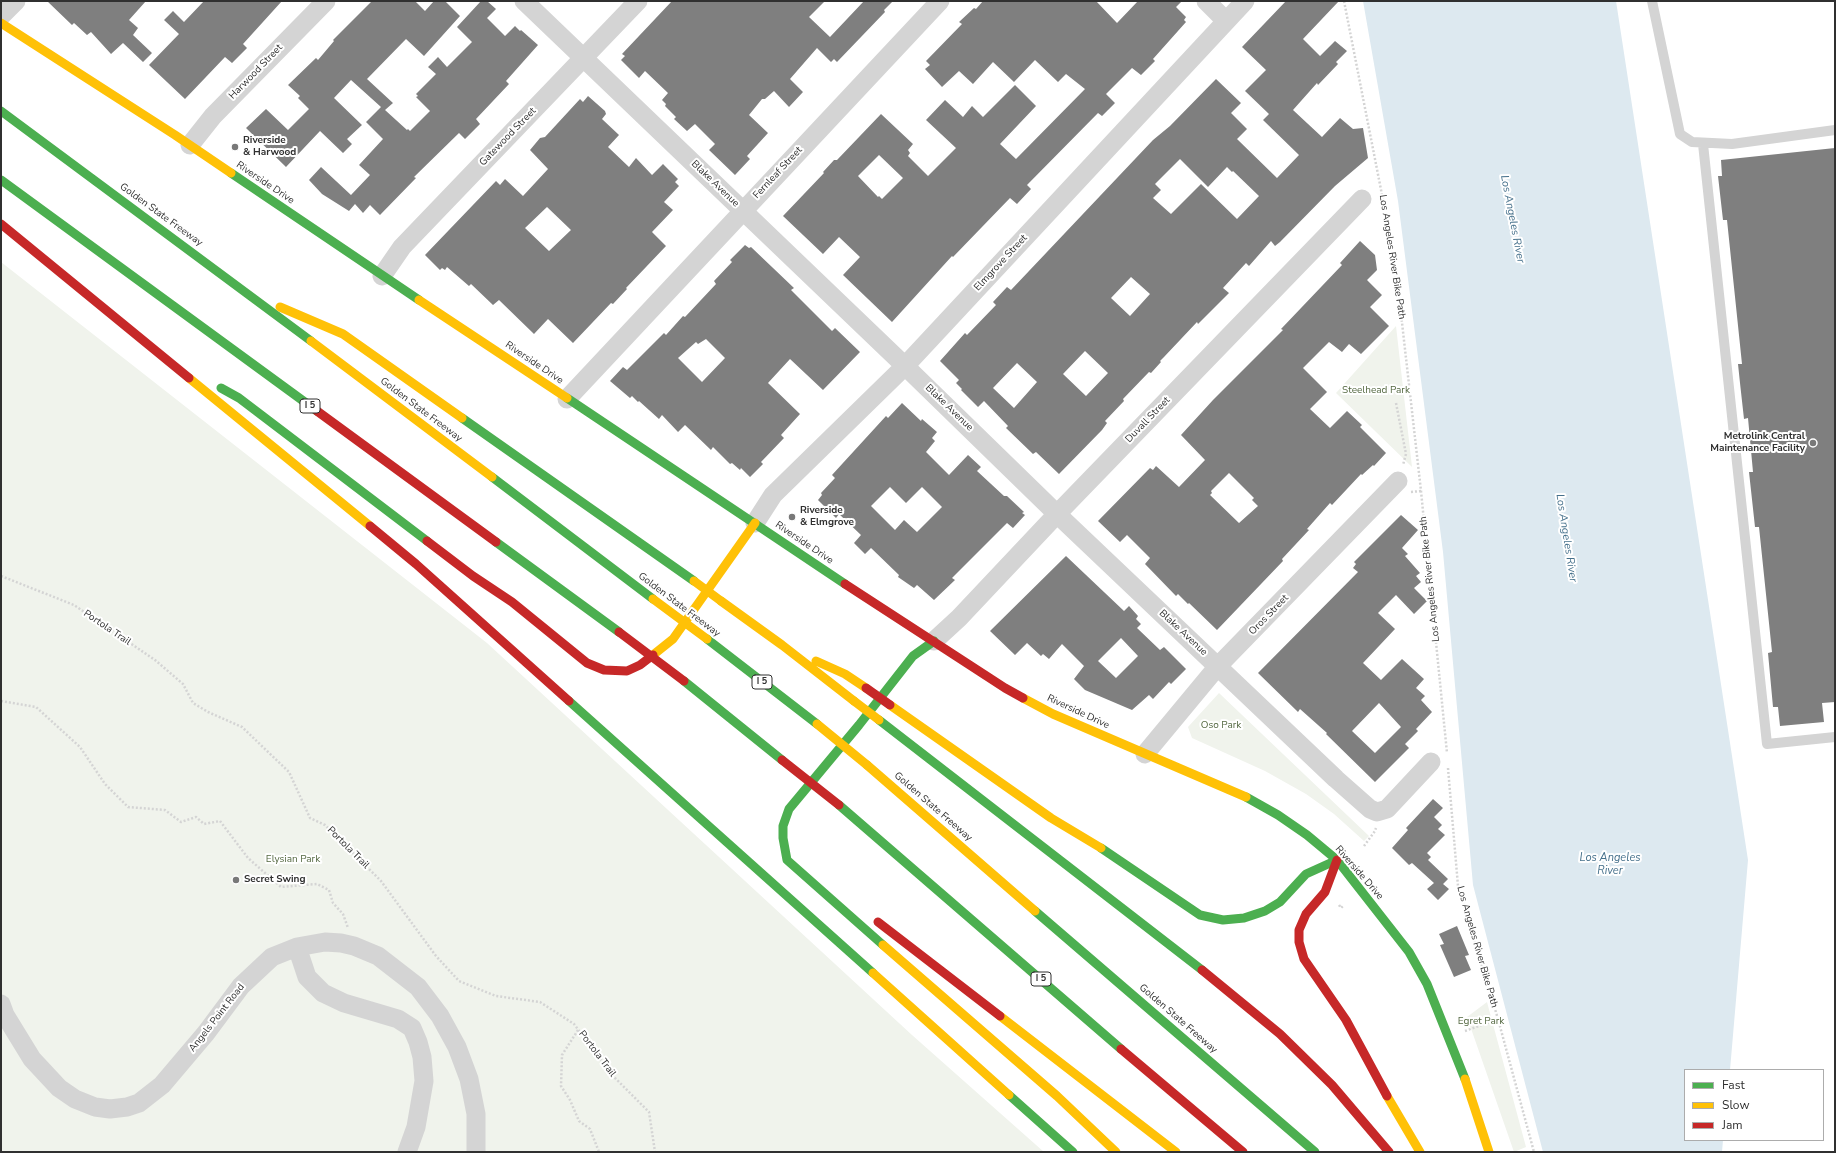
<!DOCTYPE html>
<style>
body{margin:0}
#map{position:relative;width:1836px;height:1153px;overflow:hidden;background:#fff;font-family:"Nunito Sans",sans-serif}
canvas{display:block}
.frame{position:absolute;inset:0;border:2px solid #303030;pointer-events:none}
.legend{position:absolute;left:1684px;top:1069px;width:140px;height:72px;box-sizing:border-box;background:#fff;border:1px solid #acacac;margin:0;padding:5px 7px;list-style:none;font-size:12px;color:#303030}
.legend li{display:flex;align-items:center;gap:8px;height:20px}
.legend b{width:20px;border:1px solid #acacac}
</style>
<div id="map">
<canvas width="1836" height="1153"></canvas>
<div class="frame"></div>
<ul class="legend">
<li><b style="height:5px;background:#4caf50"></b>Fast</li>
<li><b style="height:5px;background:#ffc107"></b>Slow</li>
<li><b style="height:5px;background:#c62828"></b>Jam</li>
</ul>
</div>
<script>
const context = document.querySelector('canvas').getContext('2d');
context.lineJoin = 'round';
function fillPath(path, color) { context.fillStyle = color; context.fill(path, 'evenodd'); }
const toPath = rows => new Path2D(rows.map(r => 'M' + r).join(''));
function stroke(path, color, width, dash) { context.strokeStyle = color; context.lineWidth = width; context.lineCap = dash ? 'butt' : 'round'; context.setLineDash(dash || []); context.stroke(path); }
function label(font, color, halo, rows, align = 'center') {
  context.font = font + ' "Nunito Sans",sans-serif'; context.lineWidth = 4; context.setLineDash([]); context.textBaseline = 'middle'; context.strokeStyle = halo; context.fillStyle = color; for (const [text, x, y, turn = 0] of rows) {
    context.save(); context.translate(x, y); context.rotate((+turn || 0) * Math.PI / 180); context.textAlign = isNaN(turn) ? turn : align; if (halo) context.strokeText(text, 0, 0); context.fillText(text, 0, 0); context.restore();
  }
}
const green = toPath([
 [1,262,487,643,912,1035,1044,1152,1,1152],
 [1396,326,1412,467,1336,393],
 [1219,693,1369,836,1364,841,1334,814,1306,794,1265,771,1192,738,1188,727],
 [1487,1002,1526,1147,1514,1152,1467,1017]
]);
const water = toPath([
 [1363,1,1616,1,1748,860,1730,1070,1685,1070,1685,1140,1723,1140,1722,1152,1543,1152,1473,885,1443,552,1398,201]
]);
const building = toPath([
 [47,1,146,1,129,20,138,28,133,35,152,53,143,62,123,43,111,54,91,32,87,35,74,23,72,25],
 [204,1,282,1,243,44,247,48,232,63,225,57,185,99,149,65,179,34,164,20,173,11,184,22],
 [372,1,415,1,425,11,434,1,445,1,460,16,424,56,406,39,367,79,393,103,385,110,407,130,408,129,410,131,430,111,416,97,418,96,416,94,436,74,428,67,438,57,447,67,472,42,457,27,481,1,487,1,496,9,487,18,505,36,515,26,520,31,521,30,538,45,506,81,509,84,476,119,480,124,465,139,459,133,414,177,416,178,380,215,370,205,363,213,355,204,349,211,322,194,309,180,321,167,351,195,370,175,359,165,383,139,366,122,381,107,351,80,334,98,362,125,347,139,352,144,343,153,320,131,286,167,246,128,266,109,288,130,309,109,298,98,300,96,288,85,316,58,318,60,334,41,333,40],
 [672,1,825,1,809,17,830,37,864,1,893,1,884,10,885,12,837,62,834,59,831,62,817,48,790,79,803,92,789,107,774,91,765,99,762,99,749,115,768,133,747,156,750,159,735,175,709,150,715,144,695,124,687,131,674,119,676,117,665,106,666,104,662,100,668,93,645,71,639,78,621,60,625,56,622,54],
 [983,1,1096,1,1117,23,1138,1,1182,1,1176,7,1186,17,1184,20,1186,22,1153,59,1155,61,1141,75,1132,68,1106,94,1115,103,1102,116,1098,113,1027,185,1031,189,1017,204,1010,198,953,257,952,256,892,322,843,275,860,257,839,237,823,254,783,216,824,173,823,172,834,160,837,160,881,114,913,144,908,150,910,153,908,156,928,176,956,148,926,120,945,100,963,117,972,106,983,117,1015,85,1036,106,1000,144,1016,159,1085,89,1066,74,1058,82,1035,60,1014,82,993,62,973,84,959,71,942,87,925,69,930,65,926,61,962,24,959,22,974,8,976,9],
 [879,155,903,178,882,199,879,196,878,197,858,176],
 [1286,1,1339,1,1303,39,1320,56,1335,41,1347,51,1336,62,1338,64,1318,85,1317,83,1293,110,1322,137,1340,118,1353,129,1363,128,1368,158,1335,186,1280,242,1275,246,1271,241,1249,266,1246,263,1223,288,1229,293,1198,324,1197,322,1164,357,1160,361,1161,362,1151,373,1149,372,1123,399,1124,401,1105,421,1107,423,1102,430,1059,474,1036,452,1033,454,1006,428,1008,426,984,401,978,407,961,390,962,389,956,383,959,380,940,361,965,333,967,335,996,305,993,302,1007,287,1011,290,1153,140,1170,126,1216,79,1241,103,1231,113,1247,129,1237,139,1277,178,1299,155,1263,120,1269,114,1245,91,1266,70,1242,47],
 [1180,159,1208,187,1227,167,1232,172,1233,171,1259,196,1237,219,1201,184,1171,214,1153,198,1161,190,1155,184],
 [1131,277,1150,294,1130,316,1111,298],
 [1085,351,1108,373,1086,396,1063,374],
 [1017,363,1037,382,1014,408,993,388],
 [588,96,605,111,606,114,602,119,619,135,608,147,629,167,636,158,652,175,663,164,678,179,675,182,679,186,664,202,673,210,652,232,666,246,626,288,627,289,613,304,611,303,573,343,548,319,534,334,499,300,493,305,471,284,469,286,447,267,445,270,442,268,440,270,425,255,496,181,500,185,505,179,523,196,548,169,530,150,540,138,545,137,580,99,583,102],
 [547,207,571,230,549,251,525,228],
 [1835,148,1835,702,1822,703,1824,722,1780,726,1778,707,1773,707,1768,653,1772,652,1759,527,1755,527,1749,472,1753,472,1748,418,1744,419,1740,383,1738,364,1742,364,1727,220,1723,220,1718,176,1722,176,1721,160],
 [1360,241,1375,255,1377,270,1367,280,1382,295,1370,307,1389,326,1361,354,1349,344,1342,352,1329,342,1303,368,1327,392,1310,409,1330,428,1347,411,1362,425,1360,427,1386,453,1374,466,1373,465,1362,475,1361,474,1332,505,1330,503,1307,529,1309,530,1282,559,1283,561,1217,630,1189,603,1188,604,1178,594,1176,596,1145,564,1150,558,1127,535,1120,542,1098,521,1150,468,1153,470,1156,466,1179,487,1205,460,1181,435,1213,400,1283,330,1281,329,1342,265,1340,263],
 [1229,473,1254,498,1252,500,1258,506,1239,523,1210,495,1212,493,1211,491],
 [745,245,749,248,751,247,794,288,791,290,832,331,835,328,860,352,823,390,790,359,768,383,800,414,781,435,784,438,761,462,763,464,750,477,741,468,740,470,732,463,730,464,713,447,711,450,685,425,678,432,662,415,659,419,639,401,638,402,632,396,630,398,610,381,623,367,627,370,664,333,666,335,683,316,685,317,716,284,714,281,732,262,730,260],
 [706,339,725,358,702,382,678,358,696,342,698,344],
 [902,403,921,421,922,419,937,432,932,438,935,441,926,452,949,475,968,455,981,467,977,471,1004,496,1007,496,1024,512,1022,513,1025,515,1013,528,1007,523,952,578,955,580,934,600,917,585,914,588,898,577,899,575,871,548,865,554,854,543,861,535,839,514,836,518,818,500,822,495,821,493,835,478,832,475,886,416,888,418],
 [890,487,906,503,922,487,942,507,917,532,904,520,895,530,871,506],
 [1401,515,1418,530,1402,548,1408,554,1405,556,1420,573,1416,576,1421,582,1414,588,1427,601,1414,614,1396,595,1378,613,1395,629,1363,663,1381,680,1402,659,1424,679,1416,688,1425,696,1421,700,1432,712,1416,729,1418,731,1405,744,1409,748,1375,782,1326,734,1327,733,1300,709,1298,712,1258,673,1358,572,1353,568,1356,564,1354,562],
 [1379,703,1401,727,1375,753,1352,731],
 [1066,556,1124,611,1129,606,1138,616,1136,619,1141,624,1137,628,1160,650,1164,647,1186,669,1171,684,1169,682,1153,699,1149,695,1132,710,1085,690,1074,679,1084,666,1062,644,1049,659,1043,654,1041,656,1027,643,1015,655,990,631],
 [1121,638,1138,656,1116,678,1098,661],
 [1433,799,1443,808,1434,817,1442,825,1438,829,1445,835,1427,853,1431,857,1428,860,1448,879,1443,884,1449,889,1438,900,1427,889,1434,883,1412,863,1409,865,1392,848,1408,830,1406,828],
 [1457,926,1469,955,1465,956,1471,970,1454,977,1440,945,1444,944,1439,934]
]);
const path = toPath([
 [1344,1,1384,205,1400,305,1421,491,1447,753],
 [1396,403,1406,454,1403,465],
 [1411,492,1421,491],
 [1,576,74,605,155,660,183,684,193,703,208,712,242,727,289,772,310,818,325,825,381,881,436,956,459,981,496,996,540,1002,574,1024,613,1076,649,1112,655,1152],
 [1,701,36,707,80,747,105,784,128,807,165,810,181,822,196,817,204,824,220,821,248,858,281,887,317,884,329,890,333,903,343,914,348,928],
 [1448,768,1458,886,1498,1019,1534,1152],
 [1364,846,1375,831,1376,828],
 [1339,905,1341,908,1344,905],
 [578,1030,562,1055,561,1086,570,1100,579,1121,590,1129,599,1152],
 [1465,1031,1498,1019]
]);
const lane = toPath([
 [1652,1,1680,134,1692,142,1732,144,1835,130],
 [1703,144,1767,744,1835,737]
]);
const street = toPath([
 [524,1,905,366,1057,514,1336,779,1370,809,1377,812,1387,809,1431,762],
 [1206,1,1226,21],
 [1,16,16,1],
 [190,145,213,116,326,1],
 [382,276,402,247,638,1],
 [567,399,940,1],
 [755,523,773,495,905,366,1245,1],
 [934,641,959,618,1057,514,1362,199],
 [1145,754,1218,666,1398,481],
 [297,947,307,977,323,993,344,1003,398,1019,412,1028,418,1042,422,1057,424,1081,416,1127,407,1152],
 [1,1004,5,1015,32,1059,59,1088,75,1099,95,1107,110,1109,127,1107,139,1103,162,1085,206,1033,241,986,272,957,297,947,325,942,341,943,354,946,378,956,418,987,440,1016,457,1047,469,1079,476,1114,476,1152]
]);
const fast = toPath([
 [1,111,311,341],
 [231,173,419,300],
 [1,180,317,411],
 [221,388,239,398,427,541],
 [567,398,845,584],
 [462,418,694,581],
 [492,477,653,599],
 [496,542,619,632],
 [707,639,817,724],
 [684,681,782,760],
 [569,701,873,973],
 [879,720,1202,970],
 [1246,797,1278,815,1307,835,1337,860,1409,952,1427,984,1465,1079],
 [839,805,1121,1049],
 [1101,848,1200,915,1223,920,1244,918,1265,911,1280,902,1306,874,1337,860],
 [1035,911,1315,1152],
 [883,945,787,860,783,838,783,826,789,809,859,725,913,656,934,641],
 [1009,1095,1073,1152]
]);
const slow = toPath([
 [1,23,175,135,231,173],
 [419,300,567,398],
 [280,307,343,334,462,418],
 [311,341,492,477],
 [189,378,370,526],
 [721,601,782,645,854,701],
 [653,655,673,639,755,523],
 [816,661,845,674,866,688],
 [1023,698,1053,714,1246,797],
 [890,705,1051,818,1101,848],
 [867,765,1035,911],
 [883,945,1057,1096,1116,1152],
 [873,973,1009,1095],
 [1000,1016,1176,1152],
 [1465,1079,1489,1152],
 [1387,1096,1420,1152]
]);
const jam = toPath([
 [1,224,189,378],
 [317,411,496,542],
 [370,526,416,564,569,701],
 [427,541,473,576,512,602,587,663,604,670,627,671,640,665,653,655],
 [845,584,1005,688,1023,698],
 [1337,860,1325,892,1306,914,1299,930,1299,942,1304,959,1346,1020,1387,1096],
 [878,922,1000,1016],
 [1202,970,1280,1034,1332,1085,1389,1152],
 [1121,1049,1243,1152]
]);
const slowBridge = toPath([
 [694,581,721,601],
 [653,599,707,639],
 [854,701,879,720],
 [817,724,867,765]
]);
const jamBridge = toPath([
 [619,632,684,681],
 [866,688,890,705],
 [782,760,839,805]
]);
const markers = [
 [235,147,4,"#787878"],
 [1813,443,4,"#787878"],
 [792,517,4,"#787878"],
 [236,880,4,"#787878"]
];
const shields = [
 [310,406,20],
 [762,682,20],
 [1041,979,20]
];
const shieldNames = [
 ["I 5",310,406],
 ["I 5",762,682],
 ["I 5",1041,979]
];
const streetNames = [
 ["Harwood Street",256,72,-46],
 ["Gatewood Street",508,137,-46],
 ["Fernleaf Street",778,173,-47],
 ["Riverside Drive",265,183,34],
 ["Blake Avenue",715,184,44],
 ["Golden State Freeway",161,215,36],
 ["Los Angeles River Bike Path",1392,257,81],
 ["Elmgrove Street",1001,263,-47],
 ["Riverside Drive",534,363,34],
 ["Blake Avenue",949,408,44],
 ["Golden State Freeway",421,410,37],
 ["Duvall Street",1148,420,-46],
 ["Riverside Drive",804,543,34],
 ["Los Angeles River Bike Path",1430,579,-96],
 ["Golden State Freeway",679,605,37],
 ["Oros Street",1269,615,-46],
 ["Portola Trail",107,628,34],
 ["Blake Avenue",1183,633,43],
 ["Riverside Drive",1078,712,25],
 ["Golden State Freeway",933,807,41],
 ["Portola Trail",348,848,45],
 ["Riverside Drive",1359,873,49],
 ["Los Angeles River Bike Path",1477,947,74],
 ["Angels Point Road",217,1018,-52],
 ["Golden State Freeway",1178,1019,41],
 ["Portola Trail",597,1054,53]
];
const poiNames = [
 ["Riverside",243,141],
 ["& Harwood",243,153],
 ["Metrolink Central",1805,437,"right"],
 ["Maintenance Facility",1805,449,"right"],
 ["Riverside",800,511],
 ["& Elmgrove",800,523],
 ["Secret Swing",244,880]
];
const parkNames = [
 ["Steelhead Park",1376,391],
 ["Oso Park",1221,726],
 ["Elysian Park",293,860],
 ["Egret Park",1481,1022]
];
const waterNames = [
 ["Los Angeles River",1512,219,79],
 ["Los Angeles River",1566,538,81],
 ["Los Angeles",1610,858],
 ["River",1610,871]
];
fillPath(green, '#f0f3ec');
fillPath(water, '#dde9f0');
fillPath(building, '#7f7f7f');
stroke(path, '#d4d4d4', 2.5, [2, 2]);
stroke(lane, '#d4d4d4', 10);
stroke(street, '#d4d4d4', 19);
stroke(fast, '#4caf50', 9);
stroke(slow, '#ffc107', 9);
stroke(jam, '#c62828', 9);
stroke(slowBridge, '#ffc107', 9);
stroke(jamBridge, '#c62828', 9);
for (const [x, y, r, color] of markers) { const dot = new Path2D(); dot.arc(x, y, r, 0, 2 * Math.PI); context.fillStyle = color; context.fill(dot); stroke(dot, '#fff', 1.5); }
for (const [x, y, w] of shields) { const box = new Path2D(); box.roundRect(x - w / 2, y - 7, w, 14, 3); context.fillStyle = '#fff'; context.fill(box); stroke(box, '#303030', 1); }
label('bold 9px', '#303030', null, shieldNames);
label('10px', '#303030', '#fff', streetNames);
label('bold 10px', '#303030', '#fff', poiNames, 'left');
label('10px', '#546841', '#fff', parkNames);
label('italic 11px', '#45708b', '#fff', waterNames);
</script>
